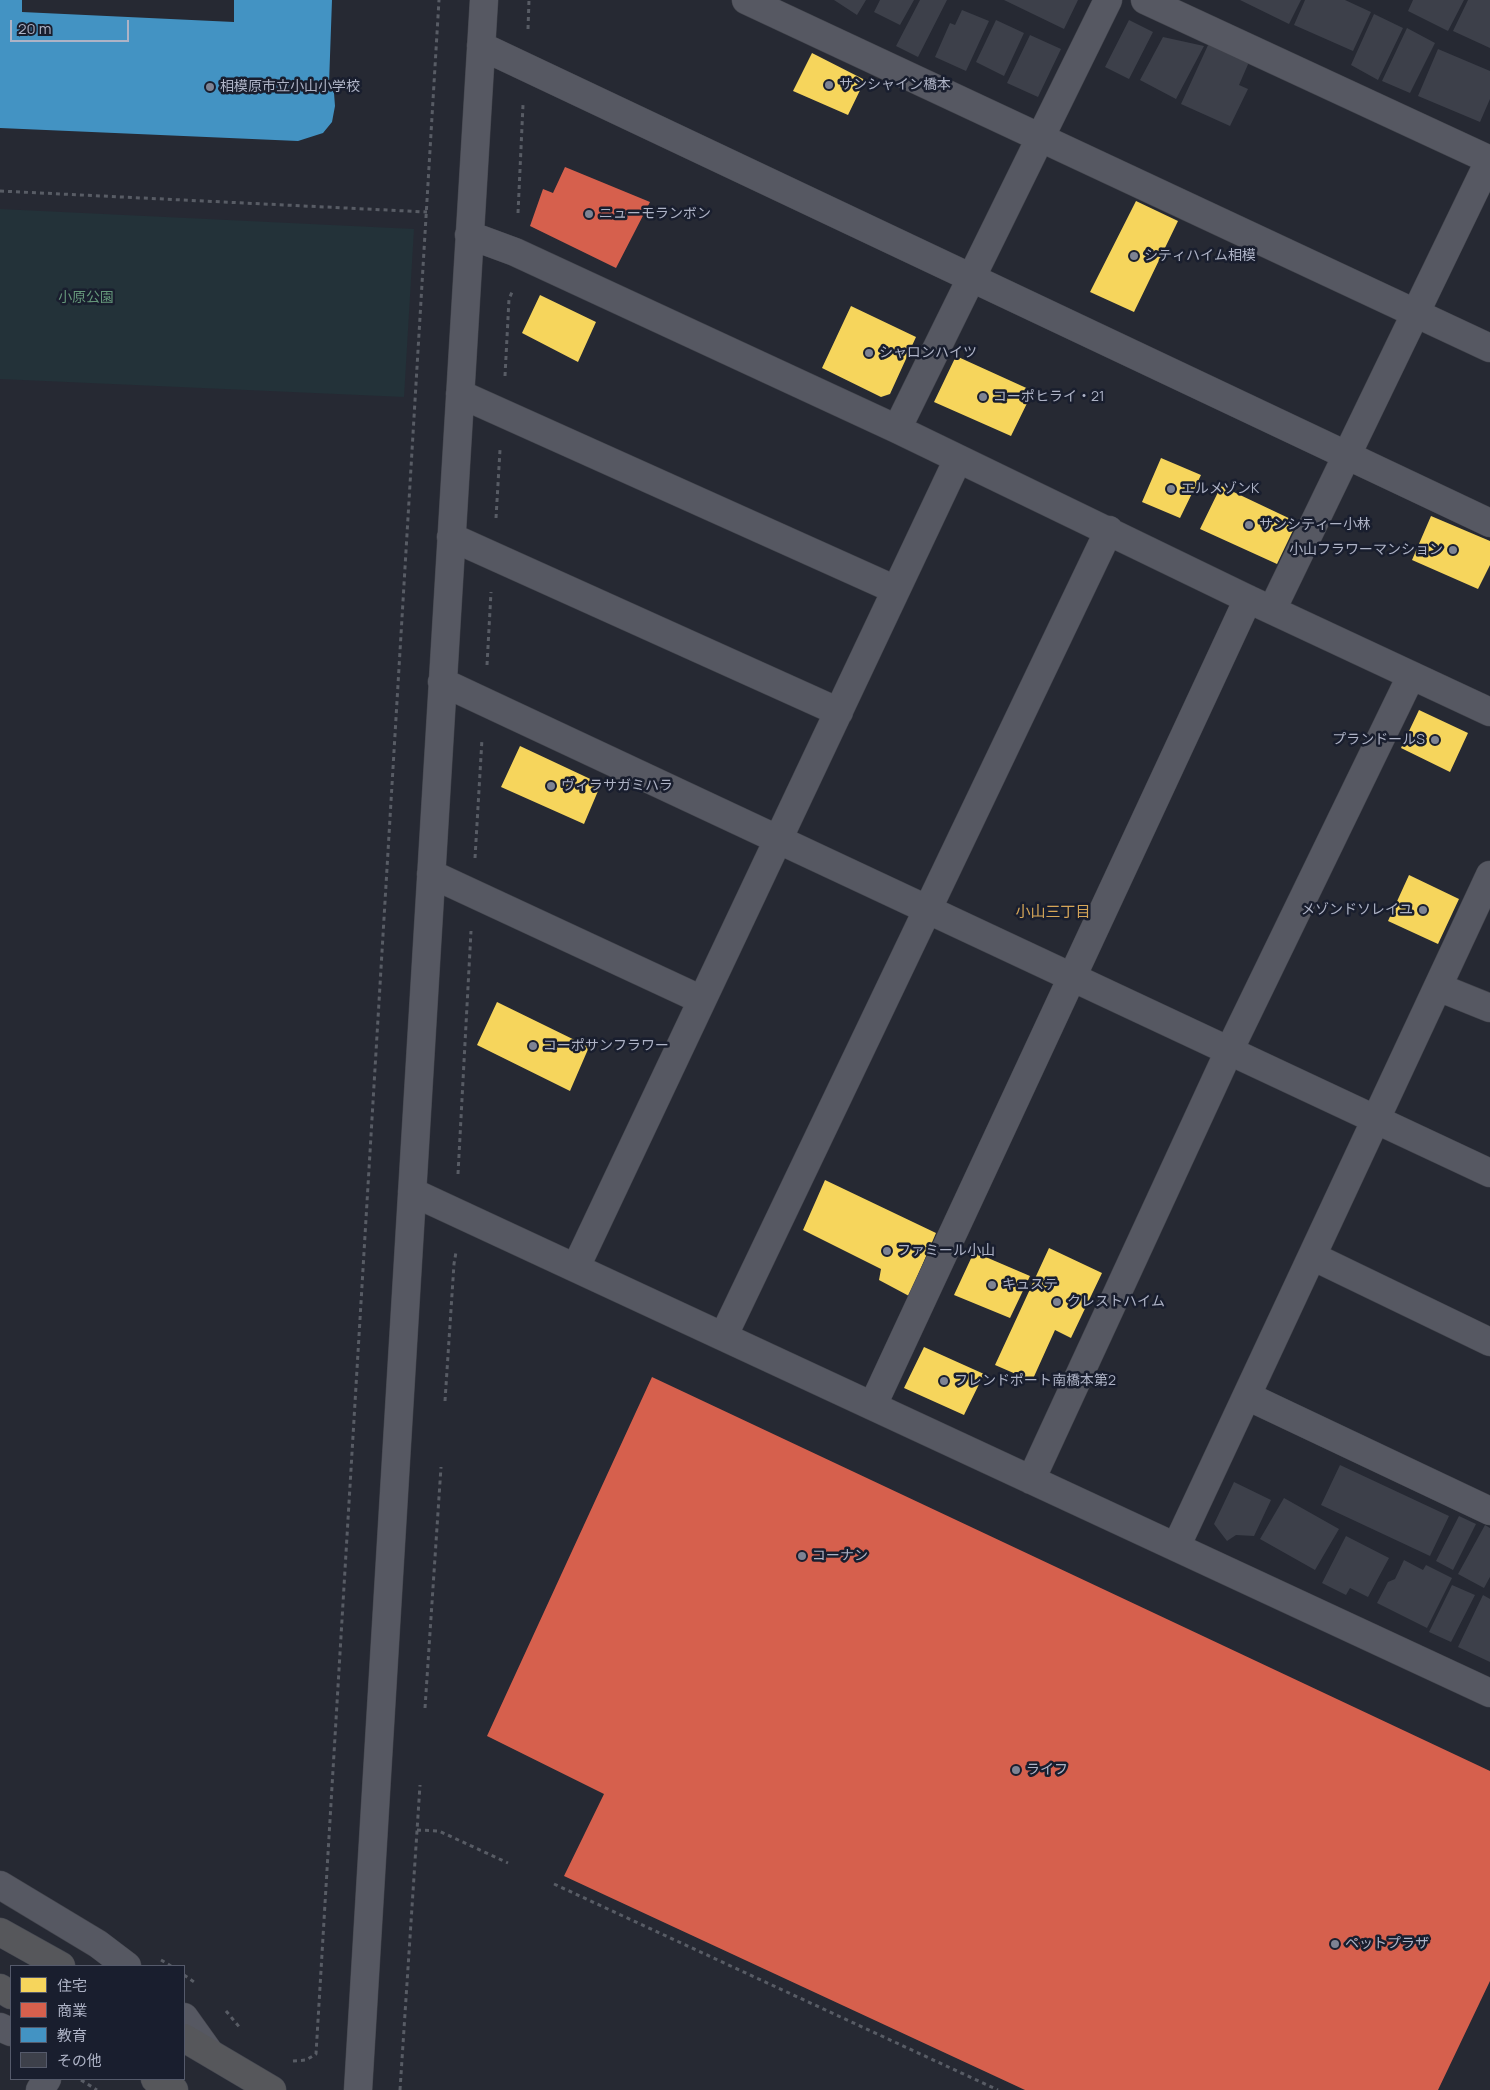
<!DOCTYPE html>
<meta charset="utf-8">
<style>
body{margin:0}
#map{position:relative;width:1490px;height:2090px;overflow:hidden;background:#262933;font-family:Manrope,"Noto Sans JP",sans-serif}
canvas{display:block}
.legend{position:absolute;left:10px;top:1965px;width:175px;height:115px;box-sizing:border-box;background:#191e2e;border:1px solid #555a6b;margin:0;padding:6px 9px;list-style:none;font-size:15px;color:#aeb3c6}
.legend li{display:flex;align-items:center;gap:10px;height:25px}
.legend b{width:25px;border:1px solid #555a6b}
.scale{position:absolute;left:10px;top:20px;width:119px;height:22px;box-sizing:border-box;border:2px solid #aeb3c6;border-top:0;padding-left:6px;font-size:15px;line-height:18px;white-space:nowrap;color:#aeb3c6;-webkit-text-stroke:4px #191e2e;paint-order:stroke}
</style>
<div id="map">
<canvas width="1490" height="2090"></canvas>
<ul class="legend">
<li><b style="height:14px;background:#f6d55c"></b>住宅</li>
<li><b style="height:14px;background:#d6604d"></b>商業</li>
<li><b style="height:14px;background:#4393c3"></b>教育</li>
<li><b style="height:14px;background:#3d404a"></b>その他</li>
</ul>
<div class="scale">20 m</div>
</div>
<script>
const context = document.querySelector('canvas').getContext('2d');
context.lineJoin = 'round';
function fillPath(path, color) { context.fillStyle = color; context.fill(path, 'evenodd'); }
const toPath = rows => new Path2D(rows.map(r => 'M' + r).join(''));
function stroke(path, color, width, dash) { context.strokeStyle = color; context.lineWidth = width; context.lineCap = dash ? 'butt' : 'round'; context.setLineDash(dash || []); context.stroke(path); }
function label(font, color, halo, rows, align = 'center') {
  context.font = font + ' Manrope,"Noto Sans JP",sans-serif'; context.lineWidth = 5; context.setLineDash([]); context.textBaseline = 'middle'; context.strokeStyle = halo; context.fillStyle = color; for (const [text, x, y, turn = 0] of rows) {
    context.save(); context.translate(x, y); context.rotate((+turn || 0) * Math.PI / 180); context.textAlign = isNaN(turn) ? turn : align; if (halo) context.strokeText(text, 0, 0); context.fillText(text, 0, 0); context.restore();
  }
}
const green = toPath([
 [0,209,414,229,404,397,0,379]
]);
const homes = toPath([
 [812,53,865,80,848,115,793,91],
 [1136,201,1178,221,1134,312,1090,292],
 [540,295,596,322,578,362,522,333],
 [851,306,916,337,890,394,881,397,822,368],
 [956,356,1033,391,1011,436,934,402],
 [1161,458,1201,475,1180,518,1142,502],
 [1221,486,1297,522,1277,564,1200,529],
 [1431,516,1490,541,1490,565,1478,589,1412,560],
 [1419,710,1468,733,1450,772,1401,748],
 [520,746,601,784,584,824,501,787],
 [1409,875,1459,899,1438,944,1388,921],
 [497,1002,589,1047,570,1091,477,1045],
 [825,1180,936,1233,909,1296,879,1280,881,1269,803,1230],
 [1049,1248,1102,1273,1071,1338,1055,1330,1032,1381,995,1365],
 [974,1252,1030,1276,1010,1318,954,1295],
 [924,1347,984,1374,964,1415,904,1388]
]);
const shops = toPath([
 [565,167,650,202,616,268,530,226,543,189,553,193],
 [652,1377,1490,1771,1490,1981,1438,2090,1025,2090,564,1876,604,1794,487,1736]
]);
const schools = toPath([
 [0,0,22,0,22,12,234,22,234,0,332,0,329,84,334,93,335,106,332,122,323,133,298,141,0,128]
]);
const building = toPath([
 [834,0,866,0,857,15],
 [880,0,914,0,900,25,874,12],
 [920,0,947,0,918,57,896,46],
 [1004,0,1078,0,1064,29],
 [1240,0,1301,0,1289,24],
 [1305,0,1345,0,1371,12,1353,51,1294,25],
 [1413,0,1464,0,1448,31,1408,11],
 [1468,0,1490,0,1490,48,1453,31],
 [962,10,989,21,966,71,935,57,950,23,955,25],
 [1374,14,1403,28,1378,80,1351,65],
 [996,20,1024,33,1004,76,976,62],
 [1129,20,1153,32,1129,79,1105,67],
 [1407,28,1435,43,1410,93,1382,81],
 [1030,35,1061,49,1038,97,1007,83],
 [1163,37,1204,46,1176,99,1140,80],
 [1209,43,1249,62,1239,85,1248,89,1230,126,1181,104],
 [1438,49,1490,71,1490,99,1480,122,1418,96],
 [1340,1465,1449,1516,1430,1556,1321,1505],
 [1234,1482,1271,1500,1254,1536,1236,1535,1227,1541,1214,1524],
 [1284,1498,1339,1529,1315,1570,1260,1539],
 [1459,1516,1476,1524,1453,1570,1436,1561],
 [1485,1525,1490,1528,1490,1577,1484,1588,1458,1574],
 [1346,1536,1389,1558,1368,1597,1350,1588,1346,1595,1322,1583],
 [1404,1560,1423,1570,1426,1565,1452,1578,1427,1628,1377,1603,1388,1582,1395,1579],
 [1452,1585,1475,1595,1451,1642,1429,1632],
 [1483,1595,1490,1599,1490,1662,1458,1647]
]);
const path = toPath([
 [528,29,529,0],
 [0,191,427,212],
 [518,213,523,105],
 [505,376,509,299,513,290],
 [496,518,500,450],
 [487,665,491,592],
 [475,858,482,739],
 [458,1174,471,931],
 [445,1401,454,1264,456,1252,458,1252],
 [425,1708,441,1467],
 [417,1830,439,1831,508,1863],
 [554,1884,998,2090],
 [161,1960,171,1966],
 [184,1975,194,1982],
 [226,2011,241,2029],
 [293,2061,306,2060,316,2054,439,0],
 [81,2080,97,2090],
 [400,2090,420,1785]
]);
const minor = toPath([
 [746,0,1490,348],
 [1145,0,1490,160],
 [481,46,1490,523],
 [469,235,515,252,897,429,1248,599,1490,712],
 [460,394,896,590],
 [897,429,1108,0],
 [451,537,839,712],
 [1272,610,1490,159],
 [442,682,1490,1173],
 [431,874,702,1000],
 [1438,987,1490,1008],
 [412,1192,1490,1693],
 [1312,1256,1490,1342],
 [576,1267,958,459],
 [724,1335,1109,530],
 [1247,1396,1490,1511],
 [873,1405,1248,599],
 [1031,1480,1229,1051,1411,676],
 [1176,1547,1490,875],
 [0,1885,98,1944,127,1966],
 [184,2017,209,2052],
 [0,2027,11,2032],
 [40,2090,47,2079],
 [358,2090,484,0]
]);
const highway = toPath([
 [0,1932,61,1966],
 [0,1988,11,1995],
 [184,2038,272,2090],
 [155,2079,174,2090]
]);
const markers = [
 [829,85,5,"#7e8393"],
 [210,87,5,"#7e8393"],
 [589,214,5,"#7e8393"],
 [1134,256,5,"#7e8393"],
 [869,353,5,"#7e8393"],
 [983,397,5,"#7e8393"],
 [1171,489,5,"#7e8393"],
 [1249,525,5,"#7e8393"],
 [1453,550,5,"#7e8393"],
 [1435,740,5,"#7e8393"],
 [551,786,5,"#7e8393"],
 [1423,910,5,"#7e8393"],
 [533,1046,5,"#7e8393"],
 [887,1251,5,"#7e8393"],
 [992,1285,5,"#7e8393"],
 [1057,1302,5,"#7e8393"],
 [944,1381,5,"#7e8393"],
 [802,1556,5,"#7e8393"],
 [1016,1770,5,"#7e8393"],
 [1335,1944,5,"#7e8393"]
];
const poiNames = [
 ["サンシャイン橋本",839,85],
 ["相模原市立小山小学校",220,87],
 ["ニューモランボン",599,214],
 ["シティハイム相模",1144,256],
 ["シャロンハイツ",879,353],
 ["コーポヒライ・21",993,397],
 ["エルメゾンK",1181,489],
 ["サンシティー小林",1259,525],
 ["小山フラワーマンション",1443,550,"right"],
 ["プランドールS",1425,740,"right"],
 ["ヴィラサガミハラ",561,786],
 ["メゾンドソレイユ",1413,910,"right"],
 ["コーポサンフラワー",543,1046],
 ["ファミール小山",897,1251],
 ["キュステ",1002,1285],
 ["クレストハイム",1067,1302],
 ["フレンドポート南橋本第2",954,1381],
 ["コーナン",812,1556],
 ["ライフ",1026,1770],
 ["ペットプラザ",1345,1944]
];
const parkNames = [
 ["小原公園",86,298]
];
const neighbourhoodNames = [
 ["小山三丁目",1053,913]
];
fillPath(green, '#233239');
fillPath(homes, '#f6d55c');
fillPath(shops, '#d6604d');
fillPath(schools, '#4393c3');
fillPath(building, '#3d404a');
stroke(minor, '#42444c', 29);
stroke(highway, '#42454f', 29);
stroke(path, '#585c65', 3, [4, 4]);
stroke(minor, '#565862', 28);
stroke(highway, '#56575b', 28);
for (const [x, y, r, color] of markers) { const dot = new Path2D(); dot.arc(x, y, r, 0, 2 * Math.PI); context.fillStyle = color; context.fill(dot); stroke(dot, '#191e2e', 2); }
label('14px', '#aeb3c6', '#191e2e', poiNames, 'left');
label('14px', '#65977a', '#191e2e', parkNames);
label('15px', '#d6a658', '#191e2e', neighbourhoodNames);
</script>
